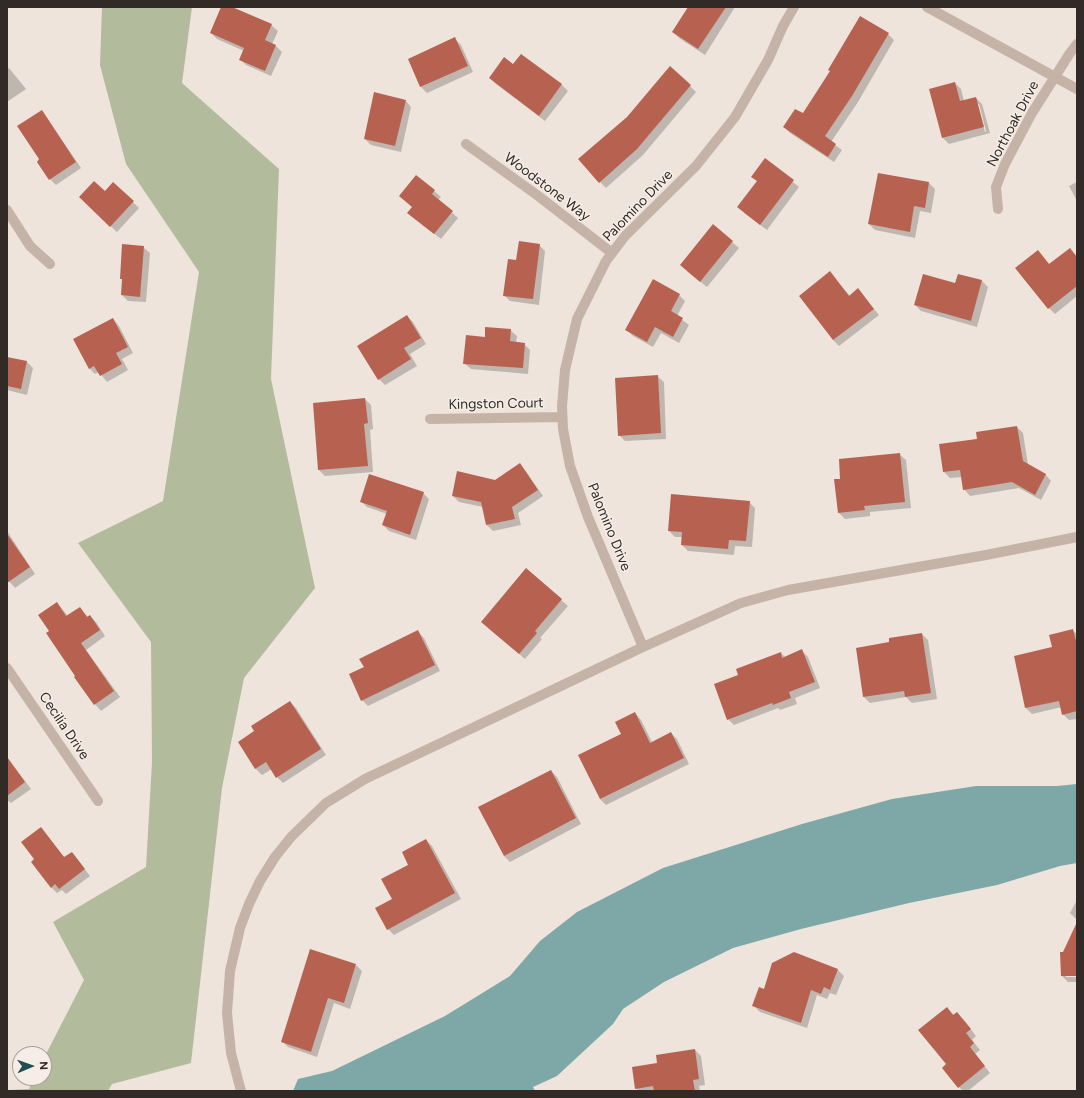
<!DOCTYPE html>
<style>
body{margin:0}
#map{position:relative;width:1084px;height:1098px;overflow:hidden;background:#eee4db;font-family:Figtree,sans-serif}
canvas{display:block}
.frame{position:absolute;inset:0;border:8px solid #322a27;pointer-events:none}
.north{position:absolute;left:12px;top:1046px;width:40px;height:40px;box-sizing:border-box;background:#f6eee6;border:1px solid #a8a09a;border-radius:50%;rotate:88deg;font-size:11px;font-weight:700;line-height:16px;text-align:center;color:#322a27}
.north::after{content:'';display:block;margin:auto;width:14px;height:18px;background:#224f4f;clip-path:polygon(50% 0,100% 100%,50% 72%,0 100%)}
</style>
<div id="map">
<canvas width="1084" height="1098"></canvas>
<div class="frame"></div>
<div class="north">N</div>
</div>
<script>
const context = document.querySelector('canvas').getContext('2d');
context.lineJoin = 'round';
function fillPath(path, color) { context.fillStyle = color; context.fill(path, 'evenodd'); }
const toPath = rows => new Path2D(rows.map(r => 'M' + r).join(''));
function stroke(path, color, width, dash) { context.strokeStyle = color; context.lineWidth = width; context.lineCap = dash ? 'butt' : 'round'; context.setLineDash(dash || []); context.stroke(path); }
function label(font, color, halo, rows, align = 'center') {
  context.font = font + ' Figtree,sans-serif'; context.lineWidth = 3; context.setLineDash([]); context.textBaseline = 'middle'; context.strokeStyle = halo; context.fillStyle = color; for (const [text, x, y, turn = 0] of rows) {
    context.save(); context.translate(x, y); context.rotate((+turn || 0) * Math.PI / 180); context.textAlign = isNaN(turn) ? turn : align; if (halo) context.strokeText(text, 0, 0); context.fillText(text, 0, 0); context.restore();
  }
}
const green = toPath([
 [102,7,192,7,182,83,279,169,271,379,315,588,244,678,222,788,191,1063,112,1084,108,1091,7,1091,7,1090,29,1089,34,1078,44,1078,44,1058,84,980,53,922,146,867,152,762,151,642,78,543,163,501,199,272,126,164,100,65]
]);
const water = toPath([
 [1077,784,1077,863,1060,866,997,885,909,903,801,929,733,948,664,982,623,1009,613,1024,557,1076,533,1087,535,1091,293,1091,298,1079,332,1071,445,1016,510,976,540,941,577,912,663,868,802,824,892,799,976,786,1057,786]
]);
const shadow = toPath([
 [222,7,229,7,271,25,278,31,272,44,276,46,282,52,271,76,246,65,240,59,244,51,217,39,211,33],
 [689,7,735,7,705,55,679,38,673,32],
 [888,34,894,40,858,102,831,142,842,150,834,162,790,133,784,127,803,115],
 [455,39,461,45,473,72,427,93,421,87,409,59],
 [521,55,562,85,568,91,545,121,496,84,490,78,513,65],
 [9,68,26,89,7,102,7,69],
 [955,83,961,89,964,101,976,98,982,104,990,133,949,144,943,138],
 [977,104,979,104,986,131,985,132],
 [690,86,696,92,643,155,606,188,600,182],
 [405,100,411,107,401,152,371,145,365,139],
 [41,112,47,118,81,168,56,185,50,179,38,162,40,159],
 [766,160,799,187,767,230,744,213,758,182,753,177],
 [417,176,441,197,438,200,458,218,441,239,415,219,413,207],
 [1077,182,1077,201,1069,186],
 [113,183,139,208,117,232,86,203,105,192],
 [929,183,935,189,931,213,920,211,915,238,875,230,869,224],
 [713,226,739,248,707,287,687,271],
 [539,245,545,251,539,305,510,301,504,295],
 [143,247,150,253,146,302,128,301,122,295,123,281,121,278],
 [1038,252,1050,265,1077,257,1077,296,1055,314,1049,308],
 [830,273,850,296,858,290,879,315,839,346,833,340],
 [958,275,982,281,988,287,977,327,921,311,915,305,956,285],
 [679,295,685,301,677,316,689,325,679,343,661,333,653,347,633,336,627,330],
 [407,316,413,322,426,344,410,354,417,366,385,385,379,379],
 [113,319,119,326,133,353,122,359,128,370,107,382,99,372,95,374,89,368],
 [510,330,517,336,516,343,524,344,530,350,528,374,471,369,464,363,486,338],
 [7,358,27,362,33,368,27,395,7,390],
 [657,376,664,382,666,439,625,441,619,435],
 [365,399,371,405,373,429,370,430,373,472,325,476,319,470,316,439],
 [1017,427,1023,433,1028,465,1045,474,1051,481,1041,500,1019,488,970,496,964,489,962,477,950,478,944,472,940,445,978,439],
 [899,454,906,460,911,508,870,512,870,516,845,519,839,513,842,480],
 [519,464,525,470,543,496,518,513,521,525,493,531,487,525,483,507,459,502,453,496,495,481],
 [423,493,429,499,416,540,389,531,383,525,387,514,367,507,361,501],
 [749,502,755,508,752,547,735,546,734,555,688,551,682,545,682,537,675,537,669,531],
 [7,531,35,574,15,588,7,579],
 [526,569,568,606,540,638,542,639,525,659,488,628],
 [57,603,68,616,80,608,88,617,90,616,96,622,105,636,86,650,120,697,101,711,95,704,76,677,77,677,50,631],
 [1073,631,1077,634,1077,719,1069,720,1063,714,1062,707,1032,714,1026,708,1053,648],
 [418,632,424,638,440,671,368,706,362,700],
 [922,634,928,640,937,699,912,703,906,697,870,703,864,697,857,648,891,643],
 [802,651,808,657,820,688,795,698,797,704,780,710,778,708,734,725,728,719,781,653,785,657],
 [290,702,296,708,326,755,283,783,277,777,272,769,262,775,256,769,239,742,256,731],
 [635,713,641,720,652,742,671,733,677,739,689,764,606,805,600,799,622,735],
 [7,757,31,789,11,803,7,800],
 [551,771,557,777,581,824,510,862,504,856],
 [40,828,65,858,72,853,90,876,66,894,62,890,57,893,51,887,36,859],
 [426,840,432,846,461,899,394,935,388,929,394,900,409,865],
 [1077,900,1077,920,1070,913],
 [1077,925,1077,975,1066,975,1066,977,1077,977,1077,982,1068,982,1062,976,1061,953,1063,953],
 [794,953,838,970,844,976,836,995,830,993,827,999,817,995,807,1028,760,1012,754,1006,764,990],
 [356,965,362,971,350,1009,334,1003,317,1057,288,1047,282,1041],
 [947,1008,954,1015,963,1019,976,1036,972,1040,980,1050,975,1054,990,1073,968,1091,963,1091,959,1087,947,1065],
 [695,1050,701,1056,705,1085,699,1086,700,1091,639,1091,636,1088,658,1064]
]);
const building = toPath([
 [221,7,232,7,272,24,265,40,276,45,265,71,239,60,244,48,210,33],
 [688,7,726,7,698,49,672,32],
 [860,16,889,33,852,96,825,136,836,144,828,157,783,127,795,109,803,113,830,71,828,70],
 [455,37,468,66,420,87,408,59],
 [521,54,562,84,539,116,489,78,504,57,513,64],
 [670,66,691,85,637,149,599,183,578,159,627,117],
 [955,82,960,101,976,97,984,127,942,138,929,89],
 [374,92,406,100,395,146,364,139],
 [42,110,76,162,49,180,37,162,39,159,17,126],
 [765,158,794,180,760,225,737,207,757,181,751,177],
 [878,173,929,182,925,208,914,206,910,232,868,224],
 [416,175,435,190,432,194,453,211,434,234,407,213,412,207,399,196],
 [94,181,105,191,113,182,134,201,110,227,79,197],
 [713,224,733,241,700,282,680,265],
 [519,241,540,244,533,299,503,296,508,259,516,260],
 [122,244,144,246,140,297,121,295,122,279,120,279],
 [1070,248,1077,257,1077,286,1048,309,1015,268,1038,250,1049,264],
 [830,271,849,296,858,288,874,309,833,340,799,296],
 [923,274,955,283,958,274,982,280,971,321,914,305],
 [653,279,680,294,671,311,683,318,673,337,655,327,647,342,625,330],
 [407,315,421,338,404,348,411,359,378,380,357,346],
 [113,318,128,347,116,353,122,364,100,376,94,366,89,369,73,339],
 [485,327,511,329,510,341,525,343,523,368,463,364,466,335,485,337],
 [7,357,27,361,21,389,7,386],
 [658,375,661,433,618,436,615,378],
 [365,398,368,423,364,424,368,466,318,470,313,403],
 [1017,426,1023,461,1046,474,1035,495,1012,482,963,490,960,470,943,472,939,444,977,439,976,432],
 [900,453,905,502,864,506,865,510,838,513,834,479,840,479,839,459],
 [520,463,538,490,512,507,515,519,486,525,481,502,452,496,457,471,495,480],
 [369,474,424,492,410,535,382,525,387,511,360,502],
 [671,494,750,501,746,541,729,540,728,549,681,545,682,532,668,531],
 [7,534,30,567,7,583],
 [526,568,562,599,535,631,537,633,519,654,481,622],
 [57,602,66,616,80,607,87,617,90,615,100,630,81,643,114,691,94,705,74,677,75,676,46,633,49,631,38,615],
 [1073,629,1077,645,1077,711,1062,715,1059,701,1025,708,1014,656,1052,647,1049,635],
 [418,630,435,665,361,701,349,674,364,667,359,659],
 [922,633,931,693,905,697,904,691,863,697,856,648,889,642,889,638],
 [802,649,815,682,789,692,791,698,773,705,772,703,727,720,714,684,738,675,736,669,781,652,782,658],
 [290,701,321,749,276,778,266,762,255,769,238,742,254,731,251,726],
 [635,712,650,743,671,732,684,758,600,799,578,755,621,734,615,722],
 [7,757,25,782,7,796],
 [551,770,576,818,504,856,478,807],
 [41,827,64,857,72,852,85,869,59,889,55,884,51,888,31,862,34,859,21,842],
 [426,839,455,893,387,930,375,908,392,899,381,879,408,865,402,852],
 [1077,922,1077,976,1061,976,1060,952,1063,952],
 [310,949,356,964,344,1003,328,998,311,1052,281,1042],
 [794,952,838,969,830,990,824,987,821,994,811,990,801,1023,752,1006,759,987,764,989,772,963],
 [947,1007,953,1015,957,1012,971,1029,966,1033,974,1043,970,1047,985,1066,958,1088,942,1068,946,1064,918,1030],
 [695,1049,699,1079,693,1080,695,1091,654,1091,653,1086,635,1089,632,1067,657,1063,656,1055]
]);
const street = toPath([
 [927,7,1077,89],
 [466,144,537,195,612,253],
 [998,209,996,187,1005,164,1032,113,1070,53,1077,44],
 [7,210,30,246,50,264],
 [430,419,562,417],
 [643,647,588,517,570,466,563,429,562,406,565,370,577,319,606,261,625,236,696,166,735,117,768,60,783,26,794,7],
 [7,668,98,801],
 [241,1091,231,1053,227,1013,230,971,240,928,249,904,260,881,275,857,291,837,326,803,365,779,643,647,741,603,788,590,986,555,1077,537]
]);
const streetNames = [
 ["Northoak Drive",1013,124,-62],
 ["Woodstone Way",547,187,37],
 ["Palomino Drive",638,206,-46],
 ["Kingston Court",496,404,-1],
 ["Palomino Drive",609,527,68],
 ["Cecilia Drive",64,726,56]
];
fillPath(green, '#b3bb9d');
fillPath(water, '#7da8a7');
fillPath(shadow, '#0003');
fillPath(building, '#b76250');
stroke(street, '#c5b3a8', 10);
label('14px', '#322a27', '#f6eee6', streetNames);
</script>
